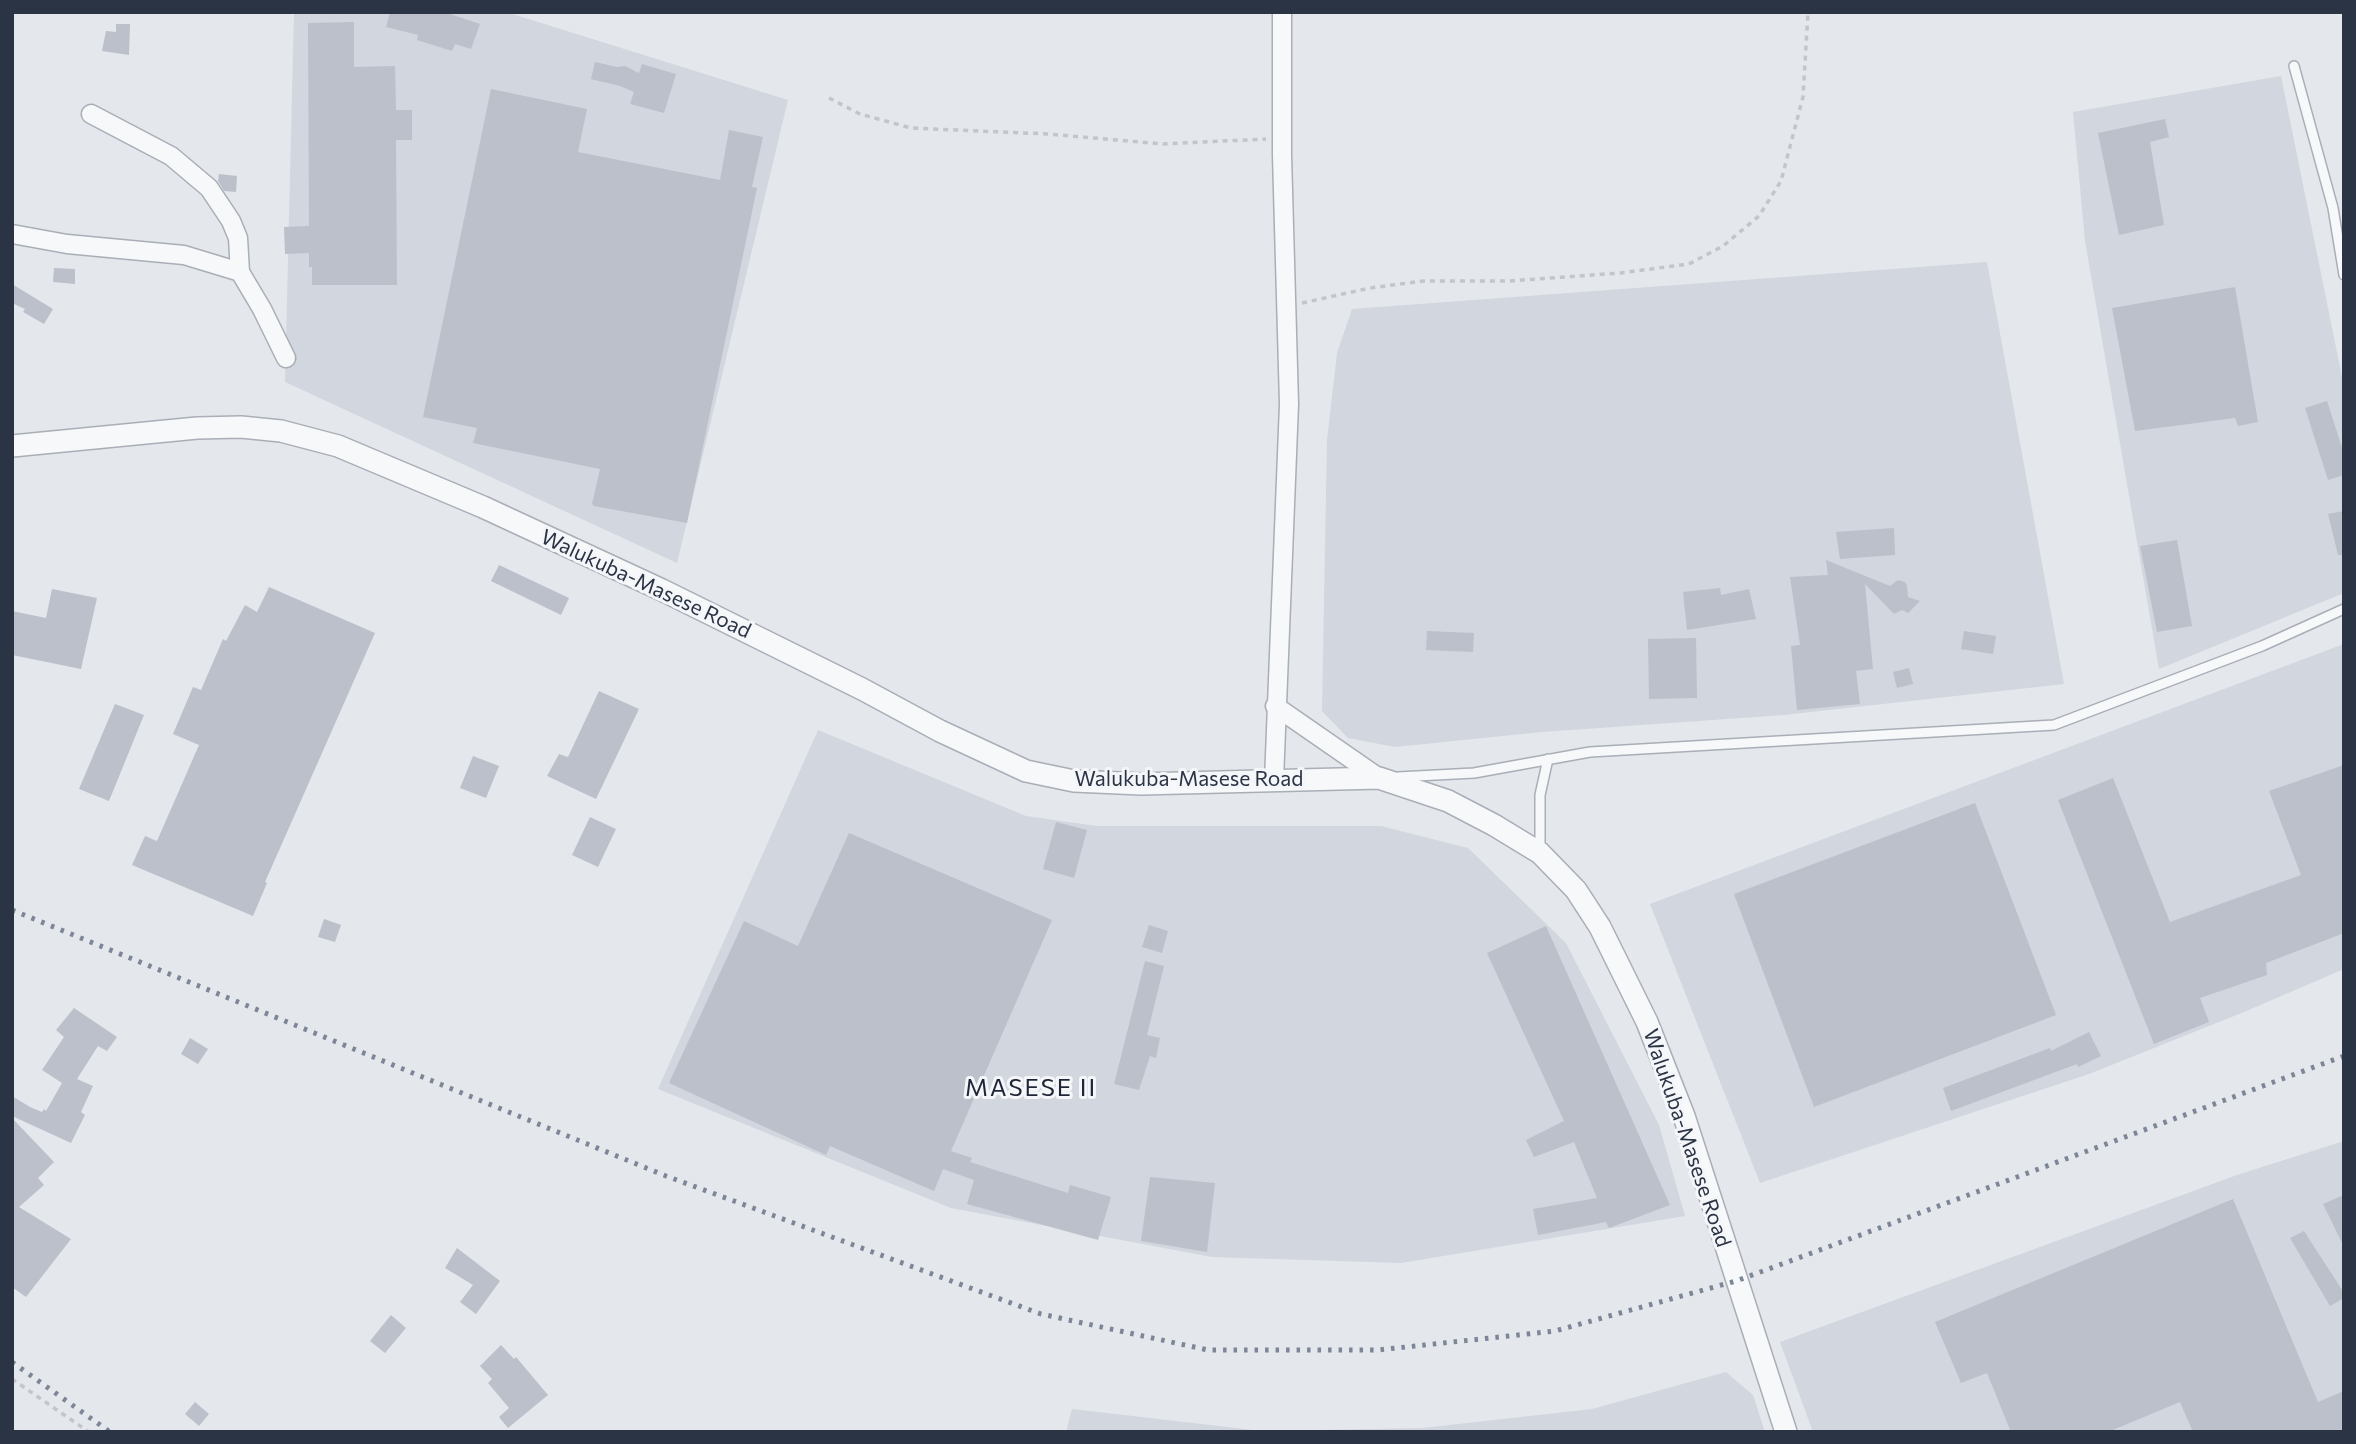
<!DOCTYPE html>
<style>
body{margin:0}
#map{position:relative;width:2356px;height:1444px;overflow:hidden;background:#e4e7ec;font-family:Commissioner,sans-serif}
canvas{display:block}
.frame{position:absolute;inset:0;border:14px solid #2b3445;pointer-events:none}
</style>
<div id="map">
<canvas width="2356" height="1444"></canvas>
<div class="frame"></div>
</div>
<script>
const context = document.querySelector('canvas').getContext('2d');
context.lineJoin = 'round';
function fillPath(path, color) { context.fillStyle = color; context.fill(path, 'evenodd'); }
const toPath = rows => new Path2D(rows.map(r => 'M' + r).join(''));
function stroke(path, color, width, dash) { context.strokeStyle = color; context.lineWidth = width; context.lineCap = dash ? 'butt' : 'round'; context.setLineDash(dash || []); context.stroke(path); }
function label(font, color, halo, rows, align = 'center') {
  context.font = font + ' Commissioner,sans-serif'; context.lineWidth = 6; context.setLineDash([]); context.textBaseline = 'middle'; context.strokeStyle = halo; context.fillStyle = color; for (const [text, x, y, turn = 0] of rows) {
    context.save(); context.translate(x, y); context.rotate((+turn || 0) * Math.PI / 180); context.textAlign = isNaN(turn) ? turn : align; if (halo) context.strokeText(text, 0, 0); context.fillText(text, 0, 0); context.restore();
  }
}
const built = toPath([
 [294,12,506,12,788,100,677,563,285,382],
 [2281,76,2344,387,2344,593,2159,669,2085,241,2073,112],
 [1987,262,2064,684,1784,715,1542,732,1395,747,1348,738,1322,711,1327,440,1337,353,1352,309],
 [2344,644,2344,969,2244,1012,2089,1074,1760,1183,1650,904],
 [818,730,1026,816,1097,826,1381,826,1468,848,1566,943,1659,1125,1685,1216,1401,1263,1212,1257,951,1208,658,1089],
 [2344,1141,2344,1432,1813,1432,1780,1342,2237,1175],
 [1726,1372,1753,1395,1765,1432,1066,1432,1072,1409,1262,1431,1423,1428,1592,1409]
]);
const building = toPath([
 [390,12,444,12,480,24,471,49,455,44,452,51,417,40,418,35,386,27],
 [354,22,354,67,395,66,396,110,412,110,412,140,396,140,397,285,312,285,312,267,309,267,309,253,285,254,284,227,309,226,308,23],
 [116,24,130,24,129,55,102,51,106,31,116,32],
 [595,62,617,67,625,66,639,73,642,64,676,74,664,113,630,104,634,92,620,86,591,79],
 [491,89,587,109,578,152,720,180,729,130,763,137,752,187,757,188,687,523,594,506,592,504,600,469,473,443,477,428,423,417],
 [2165,119,2169,137,2150,142,2164,225,2119,235,2098,133],
 [219,174,237,176,236,192,224,191,218,181],
 [54,268,75,269,75,284,53,282],
 [12,284,53,309,44,324,23,312,25,309,12,303],
 [2235,287,2258,422,2238,426,2235,418,2135,431,2112,308],
 [2327,401,2344,454,2344,475,2328,480,2305,408],
 [2344,511,2344,555,2338,555,2328,514],
 [1894,528,1895,555,1840,559,1836,532],
 [2177,540,2192,626,2157,632,2140,546],
 [1826,560,1890,586,1898,580,1905,582,1907,586,1908,597,1920,601,1908,613,1902,610,1894,614,1865,584,1873,669,1856,671,1860,704,1797,710,1791,646,1800,645,1790,577,1828,575],
 [499,565,569,598,561,615,491,581],
 [269,587,375,633,265,882,267,883,253,916,132,865,145,836,157,841,199,745,173,734,193,687,201,690,223,639,226,641,245,605,257,612],
 [1720,588,1721,595,1749,589,1756,619,1687,630,1683,592],
 [52,589,97,598,81,669,12,655,12,611,46,618],
 [1427,631,1474,633,1473,652,1426,650],
 [1964,631,1996,636,1993,654,1961,649],
 [1696,638,1697,698,1649,699,1648,639],
 [1909,668,1913,684,1897,688,1893,672],
 [599,691,639,709,596,799,547,776,559,754,568,757],
 [115,704,144,715,109,801,79,789],
 [473,756,499,766,486,798,460,788],
 [2344,765,2344,933,2266,963,2267,975,2200,998,2209,1022,2154,1044,2058,800,2113,778,2170,922,2301,875,2269,791],
 [1975,803,2056,1015,1814,1107,1734,894],
 [590,817,616,829,598,867,572,855],
 [1056,822,1087,830,1074,878,1043,869],
 [849,833,1052,920,951,1151,972,1158,970,1162,1068,1193,1070,1185,1111,1197,1098,1240,967,1204,974,1180,943,1169,934,1191,830,1146,826,1155,669,1083,744,921,798,946],
 [324,919,341,925,335,942,318,937],
 [1149,925,1168,931,1162,953,1142,947],
 [1546,926,1670,1205,1609,1228,1606,1222,1538,1235,1533,1209,1597,1198,1574,1142,1534,1157,1526,1140,1564,1121,1487,953],
 [1145,961,1164,966,1147,1035,1160,1038,1156,1058,1150,1056,1139,1090,1114,1084],
 [74,1008,117,1037,107,1051,98,1046,77,1079,93,1086,81,1112,85,1115,71,1143,12,1116,12,1096,30,1107,42,1112,44,1109,46,1111,62,1083,42,1070,64,1037,56,1030],
 [2089,1032,2101,1056,2078,1067,2077,1064,1951,1111,1943,1088,2050,1048,2051,1051],
 [190,1038,208,1049,198,1064,181,1054],
 [12,1118,54,1162,38,1178,44,1185,19,1207,71,1239,26,1297,12,1287],
 [1150,1177,1215,1183,1207,1252,1141,1241],
 [2344,1195,2344,1247,2323,1204],
 [2233,1199,2318,1402,2344,1391,2344,1429,2337,1432,2193,1432,2180,1402,2108,1432,2011,1432,1987,1373,1961,1383,1935,1322],
 [2304,1231,2344,1293,2344,1298,2330,1306,2290,1238],
 [457,1248,500,1281,476,1314,460,1302,473,1285,445,1268],
 [391,1315,406,1328,385,1353,370,1341],
 [501,1345,514,1359,516,1357,548,1395,508,1428,499,1417,509,1408,488,1383,492,1379,480,1366],
 [195,1402,209,1414,199,1426,185,1414]
]);
const path = toPath([
 [829,98,860,114,911,128,1048,134,1163,144,1266,139],
 [1302,303,1370,288,1423,281,1509,281,1620,273,1689,264,1723,246,1759,216,1781,181,1803,97,1808,12],
 [12,1379,89,1432]
]);
const service = toPath([
 [2294,66,2333,208,2344,275],
 [1398,777,1474,773,1590,752,2054,725,2262,646,2344,609],
 [1540,851,1540,795,1548,759]
]);
const minor = toPath([
 [91,114,171,156,209,188,231,221,238,238,240,272],
 [12,234,67,244,184,255,240,272,262,309,286,358],
 [1275,706,1379,778],
 [1274,780,1289,404,1282,155,1282,12]
]);
const tertiary = toPath([
 [12,446,197,428,241,427,281,431,338,446,483,507,662,590,862,689,940,731,1026,771,1074,781,1141,784,1379,778,1448,801,1494,825,1540,853,1576,890,1600,927,1647,1022,1684,1116,1786,1432]
]);
const rail = toPath([
 [12,910,666,1176,1041,1314,1208,1350,1378,1350,1555,1331,1736,1281,2344,1056],
 [12,1362,110,1432]
]);
const streetNames = [
 ["Walukuba-Masese Road",646,584,25],
 ["Walukuba-Masese Road",1189,779],
 ["Walukuba-Masese Road",1687,1138,71]
];
const quarterNames = [
 ["MASESE II",1031,1088]
];
fillPath(built, '#d2d6de');
fillPath(building, '#bbc0ca');
stroke(service, '#a9aeb7', 12);
stroke(minor, '#a9aeb7', 21);
stroke(tertiary, '#a9aeb7', 24);
stroke(path, '#c2c5cb', 3.5, [5, 5]);
stroke(service, '#f7f8fa', 9);
stroke(minor, '#f7f8fa', 18);
stroke(tertiary, '#f7f8fa', 21);
stroke(rail, '#7d8696', 5, [3.5, 7]);
label('21px', '#2b3445', '#f4f6f9', streetNames);
context.letterSpacing = '2px';
label('24px', '#1d2536', '#f4f6f9', quarterNames);
context.letterSpacing = '0px';
</script>
